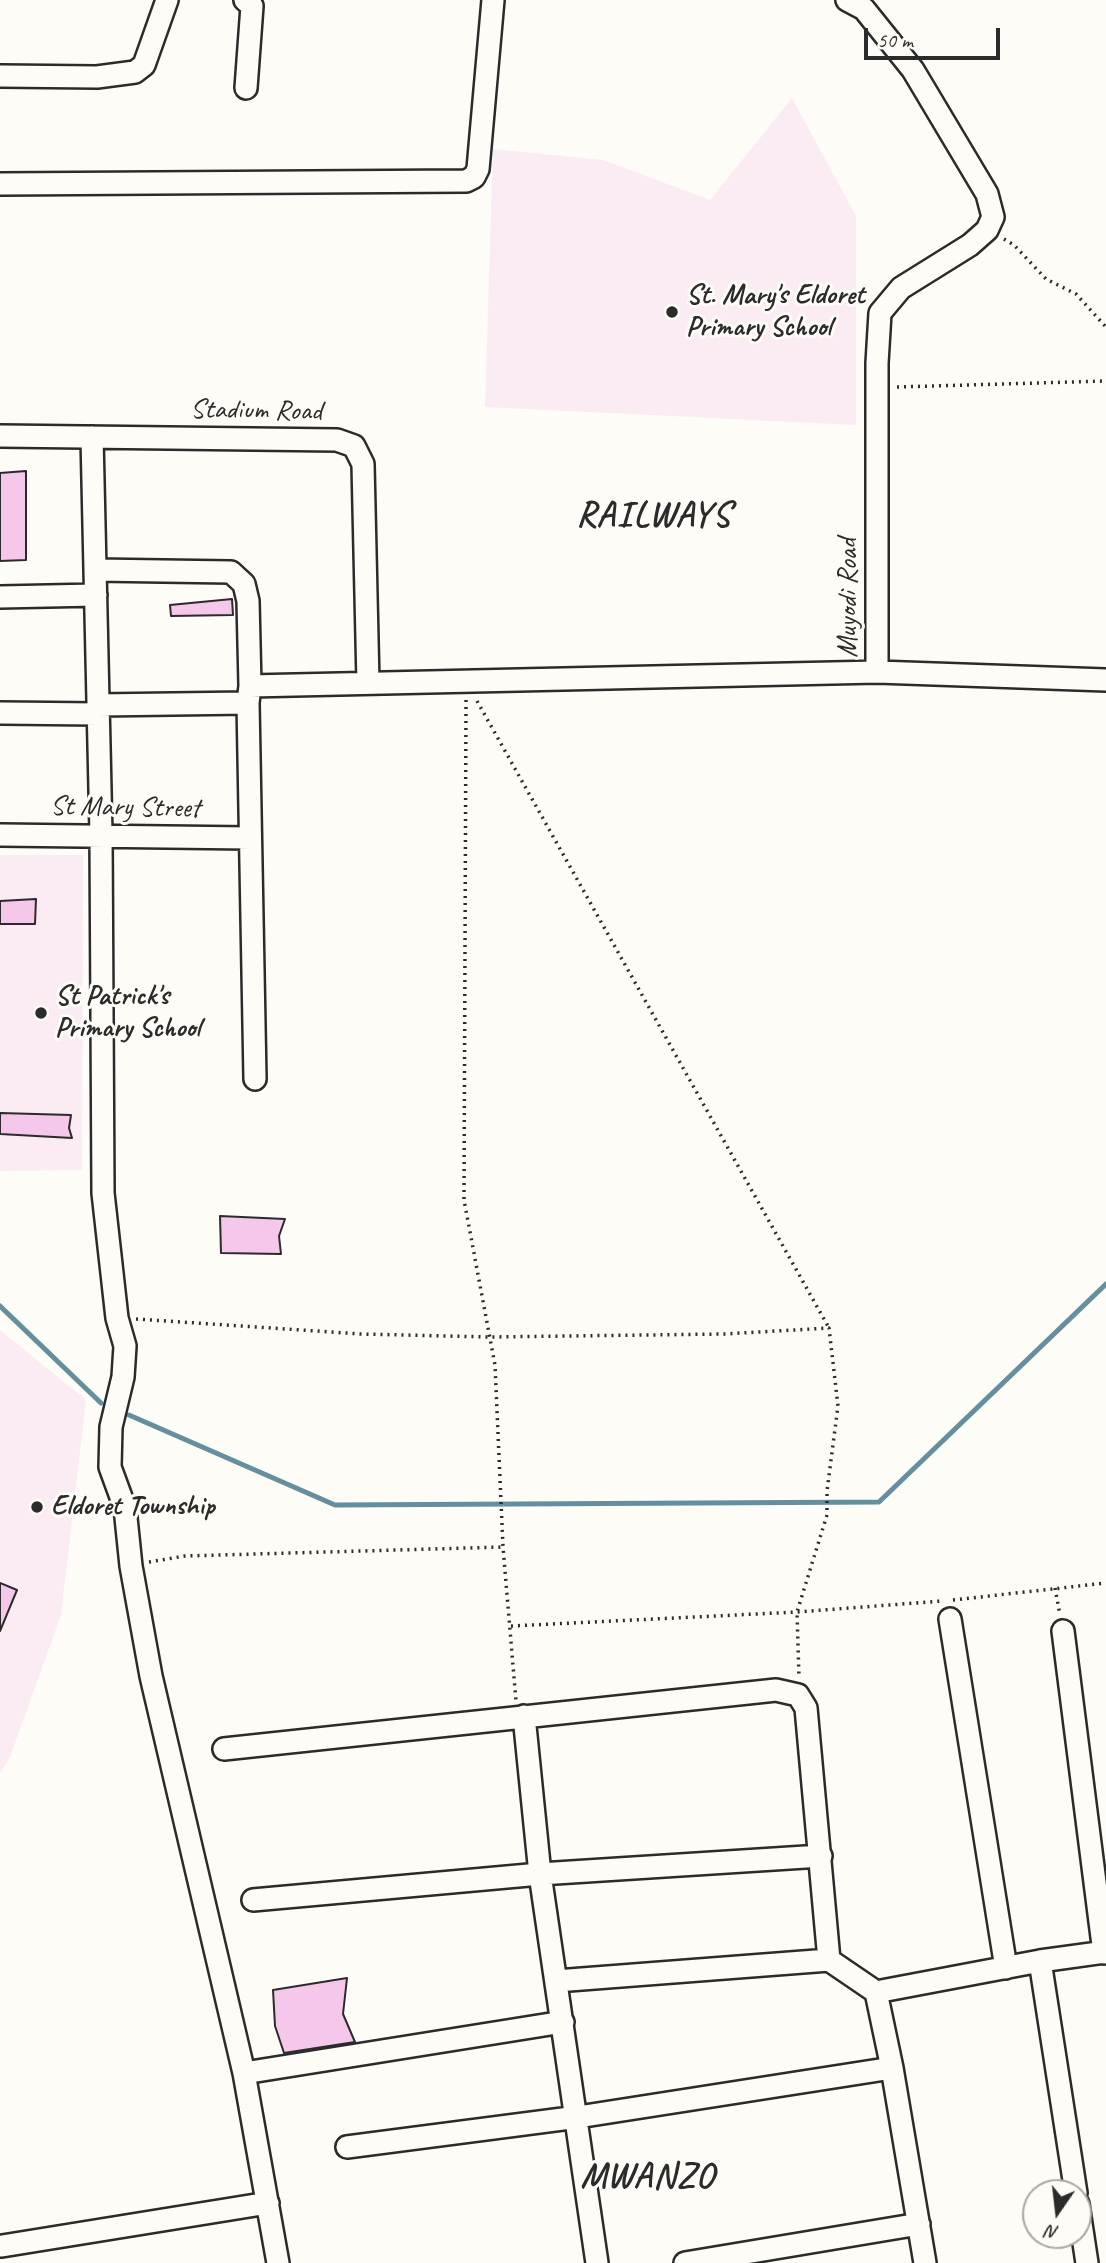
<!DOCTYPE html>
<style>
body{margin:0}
#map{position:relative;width:1106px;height:2263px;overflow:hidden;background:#fdfcf7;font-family:Caveat,sans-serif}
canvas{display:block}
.north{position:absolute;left:1022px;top:2179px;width:70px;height:70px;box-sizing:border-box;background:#fdfcf7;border:2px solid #a9a8a5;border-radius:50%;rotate:194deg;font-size:19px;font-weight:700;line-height:28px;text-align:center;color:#2b2b2b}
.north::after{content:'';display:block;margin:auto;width:24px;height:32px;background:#2b2b2b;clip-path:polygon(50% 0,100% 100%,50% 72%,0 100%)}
.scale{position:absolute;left:864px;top:28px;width:136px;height:32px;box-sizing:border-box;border:4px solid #2b2b2b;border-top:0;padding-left:9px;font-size:21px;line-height:24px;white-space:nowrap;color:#2b2b2b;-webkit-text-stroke:5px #fdfcf7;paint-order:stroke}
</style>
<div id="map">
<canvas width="1106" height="2263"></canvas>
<div class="north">N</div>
<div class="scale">50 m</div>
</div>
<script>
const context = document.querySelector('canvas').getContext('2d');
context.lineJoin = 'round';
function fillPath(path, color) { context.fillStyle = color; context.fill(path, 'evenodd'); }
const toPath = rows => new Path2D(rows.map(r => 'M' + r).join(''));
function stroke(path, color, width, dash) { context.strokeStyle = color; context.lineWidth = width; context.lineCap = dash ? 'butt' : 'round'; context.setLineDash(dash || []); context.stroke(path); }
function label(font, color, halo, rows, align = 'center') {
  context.font = font + ' Caveat,sans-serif'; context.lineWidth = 6; context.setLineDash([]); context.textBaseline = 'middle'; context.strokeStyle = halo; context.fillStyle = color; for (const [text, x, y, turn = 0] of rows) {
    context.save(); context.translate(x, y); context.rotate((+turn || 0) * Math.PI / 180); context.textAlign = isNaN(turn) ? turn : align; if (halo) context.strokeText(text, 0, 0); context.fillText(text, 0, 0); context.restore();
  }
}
const built = toPath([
 [792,98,856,216,856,425,485,407,493,149,603,160,710,200],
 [0,855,83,855,82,1170,0,1171],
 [0,1330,86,1400,61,1615,10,1757,0,1773]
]);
const stream = toPath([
 [0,1306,101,1403],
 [129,1415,335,1505,879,1502,1106,1284]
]);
const building = toPath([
 [26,471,26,560,0,561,0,473,26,471],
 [232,599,233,615,171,616,170,605,232,599],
 [36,899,35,924,0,924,0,901,36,899],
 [0,1113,71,1115,69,1128,72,1138,0,1134,0,1113],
 [220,1216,285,1219,279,1236,281,1254,221,1253,220,1216],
 [0,1583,17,1590,0,1631,0,1583],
 [347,1978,343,2014,355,2042,284,2053,275,2026,273,1990,347,1978]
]);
const path = toPath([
 [1004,239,1014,245,1046,279,1076,294,1106,327],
 [897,387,1106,381],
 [466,700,464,1200,495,1365,503,1547,516,1701],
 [477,701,829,1328],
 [136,1319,361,1334,490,1337,724,1334,829,1328,838,1406,827,1491,827,1515,797,1612,799,1678],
 [149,1562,185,1556,503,1547],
 [1055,1588,1060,1615],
 [953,1600,1106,1583],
 [511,1626,797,1612,942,1601]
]);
const street = toPath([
 [245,0,252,6,246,88],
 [847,0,864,9,913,70,987,194,993,217,987,230,970,245,901,288,880,313,877,363,877,672],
 [0,76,97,77,135,72,144,65,167,0],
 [0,184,466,181,474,177,478,169,493,0],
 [0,436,337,440,354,446,363,464,368,683],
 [92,437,101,834,103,1193,117,1318,125,1346,123,1377,111,1427,110,1467,125,1508,131,1566,151,1676,244,2073,278,2263],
 [95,570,231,572,244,584,248,601,250,686,248,703,255,1079],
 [0,597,96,595],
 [250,686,877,672,1106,680],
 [98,705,248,703],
 [0,713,98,714],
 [0,835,250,838],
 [950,1619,1006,1968],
 [1063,1631,1104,1953],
 [524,1716,540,1874,597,2263],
 [224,1749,776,1690,798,1695,806,1708,829,1960,876,1992],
 [253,1900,540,1874,821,1856],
 [1040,1961,1076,2193],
 [556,1981,829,1960],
 [892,2068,925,2263],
 [244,2073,563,2022],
 [347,2147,578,2117,892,2068,876,1992,1040,1961,1106,1952],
 [1078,2204,1087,2263],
 [2,2246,268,2203],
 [685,2263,919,2224]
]);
const markers = [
 [672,312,7,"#2b2b2b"],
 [41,1013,7,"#2b2b2b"],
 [37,1507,7,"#2b2b2b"]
];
const poiNames = [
 ["St. Mary's Eldoret",686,296],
 ["Primary School",686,328],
 ["St Patrick's",55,997],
 ["Primary School",55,1029],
 ["Eldoret Township",51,1507]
];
const streetNames = [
 ["Stadium Road",256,411,1],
 ["Muyodi Road",849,598,-90],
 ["St Mary Street",125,808,1]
];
const districtNames = [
 ["RAILWAYS",654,517],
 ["MWANZO",648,2178]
];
fillPath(built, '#fbecf3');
stroke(stream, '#658f9f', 5);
fillPath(building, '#f5c7eb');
stroke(building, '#2b2b2b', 2);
stroke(street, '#2b2b2b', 26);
stroke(path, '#2b2b2b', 3.5, [2, 5]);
stroke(street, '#fdfcf7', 21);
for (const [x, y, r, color] of markers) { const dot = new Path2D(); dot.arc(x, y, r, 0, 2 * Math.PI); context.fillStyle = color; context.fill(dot); stroke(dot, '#fdfcf7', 2.5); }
label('bold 28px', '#2b2b2b', '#fdfcf7', poiNames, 'left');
label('28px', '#2b2b2b', '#fdfcf7', streetNames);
context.letterSpacing = '2px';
label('bold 35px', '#2b2b2b', '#fdfcf7', districtNames);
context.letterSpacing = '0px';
</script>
